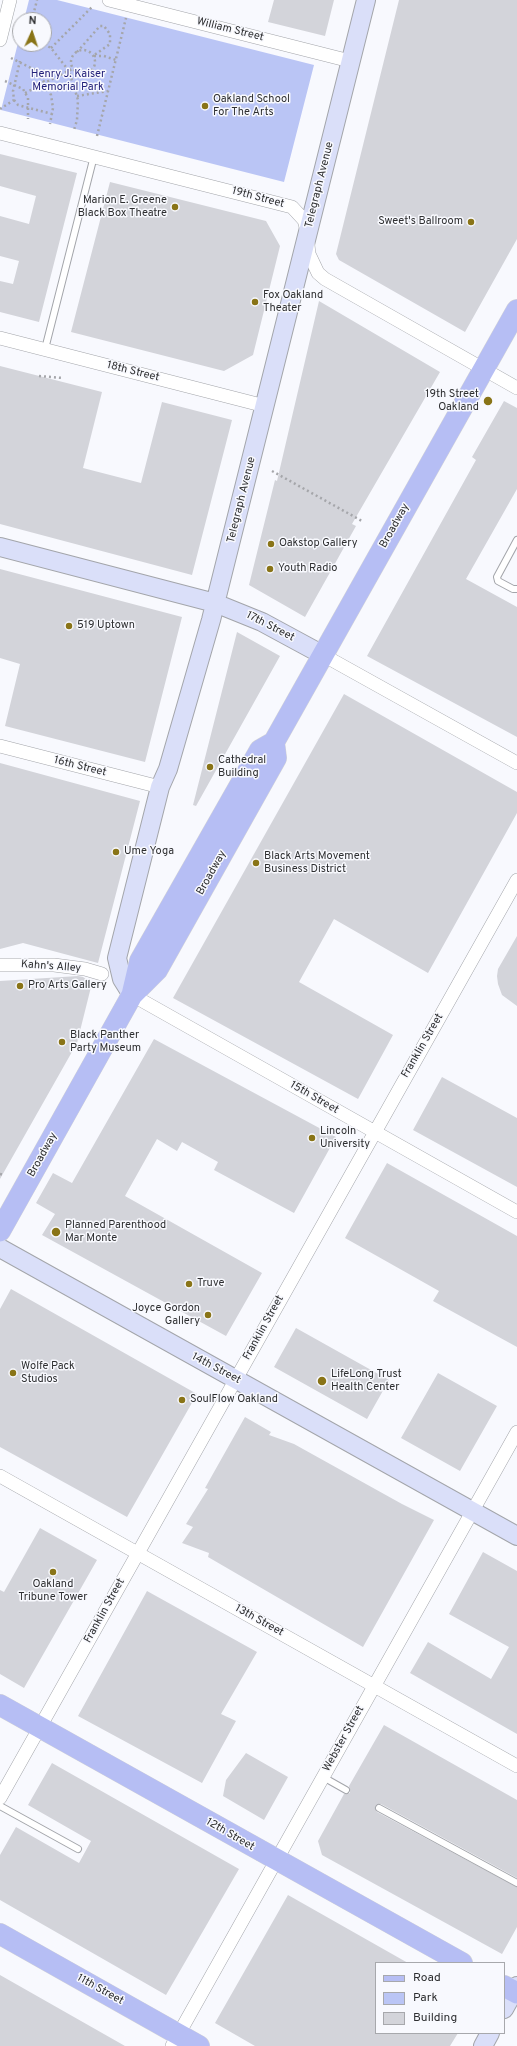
<!DOCTYPE html>
<style>
body{margin:0}
#map{position:relative;width:517px;height:2046px;overflow:hidden;background:#f8f9fe;font-family:Overpass,sans-serif}
canvas{display:block}
.legend{position:absolute;left:375px;top:1962px;width:130px;height:72px;box-sizing:border-box;background:#f8f9fe;border:1px solid #a7a8ac;margin:0;padding:5px 7px;list-style:none;font-size:12px;color:#2e2f31}
.legend li{display:flex;align-items:center;gap:8px;height:20px}
.legend b{width:20px;border:1px solid #a7a8ac}
.north{position:absolute;left:12px;top:12px;width:40px;height:40px;box-sizing:border-box;background:#f8f9fe;border:1px solid #a7a8ac;border-radius:50%;rotate:3deg;font-size:11px;font-weight:700;line-height:16px;text-align:center;color:#2e2f31}
.north::after{content:'';display:block;margin:auto;width:14px;height:18px;background:#897417;clip-path:polygon(50% 0,100% 100%,50% 72%,0 100%)}
</style>
<div id="map">
<canvas width="517" height="2046"></canvas>
<ul class="legend">
<li><b style="height:5px;background:#b6bef4"></b>Road</li>
<li><b style="height:11px;background:#bac5f5"></b>Park</li>
<li><b style="height:11px;background:#d3d4da"></b>Building</li>
</ul>
<div class="north">N</div>
</div>
<script>
const context = document.querySelector('canvas').getContext('2d');
context.lineJoin = 'round';
function fillPath(path, color) { context.fillStyle = color; context.fill(path, 'evenodd'); }
const toPath = rows => new Path2D(rows.map(r => 'M' + r).join(''));
function stroke(path, color, width, dash) { context.strokeStyle = color; context.lineWidth = width; context.lineCap = dash ? 'butt' : 'round'; context.setLineDash(dash || []); context.stroke(path); }
function label(font, color, halo, rows, align = 'center') {
  context.font = font + ' Overpass,sans-serif'; context.lineWidth = 3; context.setLineDash([]); context.textBaseline = 'middle'; context.strokeStyle = halo; context.fillStyle = color; for (const [text, x, y, turn = 0] of rows) {
    context.save(); context.translate(x, y); context.rotate((+turn || 0) * Math.PI / 180); context.textAlign = isNaN(turn) ? turn : align; if (halo) context.strokeText(text, 0, 0); context.fillText(text, 0, 0); context.restore();
  }
}
const green = toPath([
 [29,0,57,0,314,65,284,182,1,110,20,35,20,44,44,44,44,20,24,20]
]);
const building = toPath([
 [274,0,334,0,325,36,268,22],
 [399,0,517,0,517,239,465,332,339,260,336,254],
 [0,154,77,173,39,322,0,312,0,281,13,284,19,261,0,256,0,216,29,224,36,196,0,186],
 [110,182,266,221,280,246,253,355,224,371,71,332],
 [319,301,440,372,352,524,356,526,305,617,249,585,275,480,277,481],
 [0,366,102,392,83,468,141,483,162,402,232,420,192,575,0,524],
 [504,401,517,408,517,489,466,579,517,607,517,737,367,656,476,460,472,457],
 [0,569,182,617,145,762,5,726,20,664,0,658],
 [237,632,280,656,196,806,193,805],
 [344,694,517,792,517,813,428,973,334,919,299,982,393,1035,358,1099,173,998],
 [0,763,140,801,98,963,23,943,0,949],
 [517,936,517,1006,502,995,498,984,497,976,498,969],
 [78,976,83,977,92,983,77,1043,0,1179,0,981],
 [154,1039,336,1137,294,1213,214,1170,218,1162,182,1142,177,1151,157,1139,125,1196,262,1273,226,1336,42,1235,55,1214,36,1203,53,1173,72,1183],
 [442,1077,517,1118,517,1187,413,1130],
 [387,1163,517,1236,517,1347,433,1301,439,1291,345,1238],
 [11,1289,197,1394,127,1517,0,1447,0,1309],
 [296,1328,389,1380,367,1419,274,1367],
 [438,1373,497,1406,460,1471,401,1438],
 [245,1417,271,1432,269,1435,294,1444,402,1504,434,1520,363,1647,208,1557,209,1553,182,1543,193,1527,186,1524,208,1489,205,1488],
 [40,1528,97,1560,24,1688,0,1674,0,1590,4,1592],
 [483,1552,517,1571,517,1734,410,1673,428,1642,491,1679,509,1647,449,1614],
 [147,1591,257,1652,221,1714,236,1721,202,1783,78,1716],
 [384,1725,517,1800,517,1878,381,1804,377,1804,375,1808,377,1812,517,1887,517,1927,502,1954,322,1855,318,1841,344,1794,350,1793,349,1786],
 [246,1753,288,1777,264,1820,223,1796,226,1780],
 [52,1763,239,1869,166,1995,0,1900,0,1855,16,1827,79,1863,91,1841,28,1805],
 [288,1895,408,1963,376,1963,376,2033,458,2033,450,2046,255,2046,215,2023],
 [0,1975,125,2046,0,2046]
]);
const path = toPath([
 [32,20,37,0],
 [44,44,51,48,69,71,78,100,77,120,74,130],
 [51,48,93,6],
 '71 62a12 12 0 1 1 24 0a12 12 0 1 1-24 0Z',
 [77,52,100,26,104,26,110,34,110,44,93,56],
 [94,56,104,56,116,60],
 [11,58,35,70,45,83,51,95,53,108,50,124],
 [5,81,23,89,28,98,28,119],
 [25,93,74,68],
 [77,96,108,91],
 [14,100,18,105,52,114],
 [0,109,14,100,13,91,20,61],
 [97,136,126,18],
 [39,376,63,378],
 [272,471,362,521],
 [0,1174,4,1175]
]);
const lane = toPath([
 [45,349,94,156],
 [517,540,497,577,498,581,513,589,517,589],
 [323,1777,346,1790],
 [0,1806,78,1849],
 [379,1808,517,1883]
]);
const street = toPath([
 [109,0,350,61],
 [0,40,10,0],
 [0,133,292,207,304,220,306,227,309,254,318,273,325,279,517,388],
 [0,338,265,406],
 [323,655,517,763],
 [0,746,160,787],
 [0,965,54,965,85,969,102,974],
 [132,995,517,1212],
 [0,1476,517,1766],
 [0,1798,517,880],
 [172,2046,517,1432]
]);
const secondary = toPath([
 [0,547,215,603,262,622,323,655],
 [132,995,122,979,117,958,160,787,168,769,211,620,366,0],
 [0,1248,517,1536],
 [504,2009,517,1986],
 [483,2046,490,2033]
]);
const primary = toPath([
 [132,995,157,970,276,758,274,742,517,310],
 [0,1231,132,995,140,961,260,750,274,742],
 [0,1705,462,1963],
 [0,1934,199,2046],
 [504,1986,517,1993]
]);
const markers = [
 [205,106,4,"#897417"],
 [175,207,4,"#897417"],
 [471,222,4,"#897417"],
 [255,302,4,"#897417"],
 [488,401,5,"#897417"],
 [271,544,4,"#897417"],
 [270,569,4,"#897417"],
 [69,626,4,"#897417"],
 [210,767,4,"#897417"],
 [116,852,4,"#897417"],
 [256,863,4,"#897417"],
 [20,986,4,"#897417"],
 [62,1042,4,"#897417"],
 [312,1138,4,"#897417"],
 [56,1232,5,"#897417"],
 [189,1284,4,"#897417"],
 [208,1315,4,"#897417"],
 [13,1373,4,"#897417"],
 [322,1381,5,"#897417"],
 [182,1400,4,"#897417"],
 [53,1572,4,"#897417"]
];
const streetNames = [
 ["William Street",230,30,14],
 ["Telegraph Avenue",320,185,-76],
 ["19th Street",258,198,15],
 ["18th Street",133,372,14],
 ["Telegraph Avenue",242,500,-76],
 ["Broadway",395,526,-61],
 ["17th Street",270,627,27],
 ["16th Street",80,767,14],
 ["Broadway",212,873,-61],
 ["Kahn's Alley",51,967,4],
 ["Franklin Street",423,1046,-60],
 ["15th Street",314,1098,30],
 ["Broadway",43,1155,-61],
 ["Franklin Street",264,1328,-61],
 ["14th Street",216,1369,28],
 ["Franklin Street",105,1611,-61],
 ["13th Street",259,1621,29],
 ["Webster Street",344,1739,-61],
 ["12th Street",230,1835,30],
 ["11th Street",100,1990,29]
];
const parkNames = [
 ["Henry J. Kaiser",68,75],
 ["Memorial Park",68,88]
];
const poiNames = [
 ["Oakland School",213,100],
 ["For The Arts",213,113],
 ["Marion E. Greene",167,201,"right"],
 ["Black Box Theatre",167,214,"right"],
 ["Sweet's Ballroom",463,222,"right"],
 ["Fox Oakland",263,296],
 ["Theater",263,309],
 ["19th Street",479,395,"right"],
 ["Oakland",479,408,"right"],
 ["Oakstop Gallery",279,544],
 ["Youth Radio",278,569],
 ["519 Uptown",77,626],
 ["Cathedral",218,761],
 ["Building",218,774],
 ["Ume Yoga",124,852],
 ["Black Arts Movement",264,857],
 ["Business District",264,870],
 ["Pro Arts Gallery",28,986],
 ["Black Panther",70,1036],
 ["Party Museum",70,1049],
 ["Lincoln",320,1132],
 ["University",320,1145],
 ["Planned Parenthood",65,1226],
 ["Mar Monte",65,1239],
 ["Truve",197,1284],
 ["Joyce Gordon",200,1309,"right"],
 ["Gallery",200,1322,"right"],
 ["Wolfe Pack",21,1367],
 ["Studios",21,1380],
 ["LifeLong Trust",331,1375],
 ["Health Center",331,1388],
 ["SoulFlow Oakland",190,1400],
 ["Oakland",53,1585,"center"],
 ["Tribune Tower",53,1598,"center"]
];
fillPath(green, '#bac5f5');
fillPath(building, '#d3d4da');
stroke(lane, '#a3a5aa', 8);
stroke(street, '#a3a5aa', 14);
stroke(secondary, '#a3a5aa', 20);
stroke(primary, '#d5d5d6', 22);
stroke(path, '#a5a6aa', 2.5, [2, 3]);
stroke(lane, '#fff', 6);
stroke(street, '#fff', 13);
stroke(secondary, '#dadff9', 18);
stroke(primary, '#b6bef4', 21);
for (const [x, y, r, color] of markers) { const dot = new Path2D(); dot.arc(x, y, r, 0, 2 * Math.PI); context.fillStyle = color; context.fill(dot); stroke(dot, '#f8f9fe', 1.5); }
label('11px', '#2e2f31', '#f8f9fe', streetNames);
label('11px', '#23217a', '#f8f9fe', parkNames);
label('11px', '#2e2f31', '#f8f9fe', poiNames, 'left');
</script>
